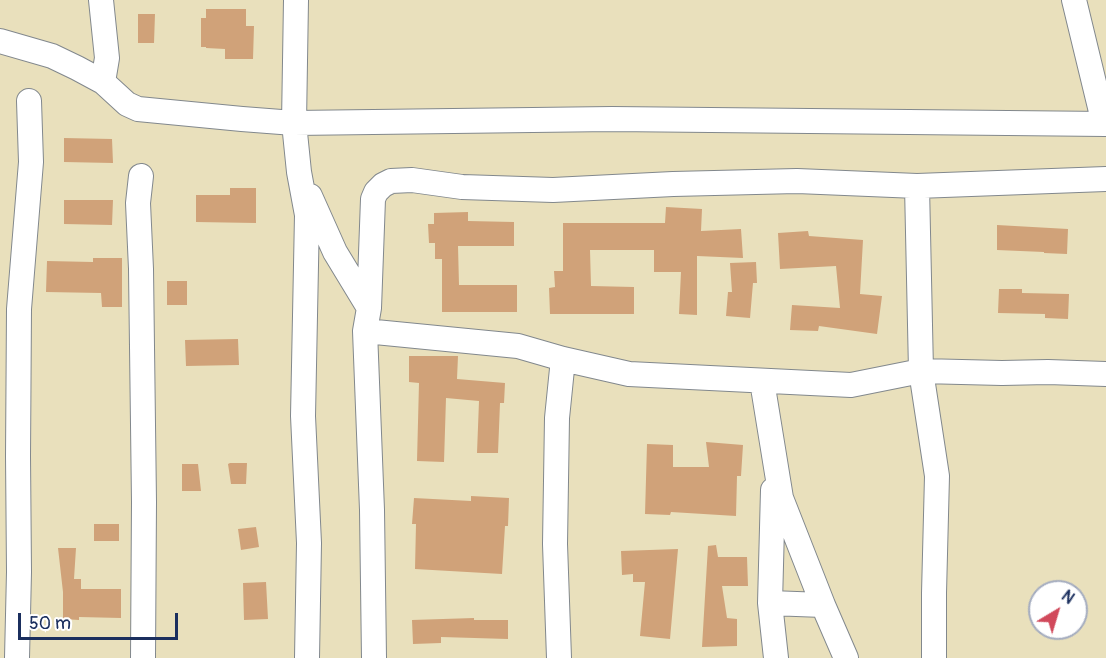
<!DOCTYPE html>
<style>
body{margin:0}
#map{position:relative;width:1106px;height:658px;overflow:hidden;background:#e9e0bc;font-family:Pangolin,sans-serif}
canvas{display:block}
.north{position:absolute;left:1028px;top:580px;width:60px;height:60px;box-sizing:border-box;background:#fff;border:2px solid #a4acbf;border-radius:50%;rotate:38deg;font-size:16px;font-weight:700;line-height:24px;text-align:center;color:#1b2f5e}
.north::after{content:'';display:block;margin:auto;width:21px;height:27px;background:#d1495b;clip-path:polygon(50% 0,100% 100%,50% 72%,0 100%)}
.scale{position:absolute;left:18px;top:613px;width:160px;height:27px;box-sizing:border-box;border:3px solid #1b2f5e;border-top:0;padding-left:8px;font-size:18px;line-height:21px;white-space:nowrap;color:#1b2f5e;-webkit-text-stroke:4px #fff;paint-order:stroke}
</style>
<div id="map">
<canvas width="1106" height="658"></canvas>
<div class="north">N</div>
<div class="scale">50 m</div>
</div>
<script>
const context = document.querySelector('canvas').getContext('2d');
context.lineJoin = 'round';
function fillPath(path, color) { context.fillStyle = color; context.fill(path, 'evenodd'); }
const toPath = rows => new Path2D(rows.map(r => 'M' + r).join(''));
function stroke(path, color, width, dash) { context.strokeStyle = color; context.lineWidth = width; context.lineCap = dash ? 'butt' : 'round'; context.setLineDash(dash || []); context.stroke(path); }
const building = toPath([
 [206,9,246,9,246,26,254,26,253,59,225,59,225,49,206,48,206,47,201,47,201,18,206,18],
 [138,14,155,14,154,43,138,43],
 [64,138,112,139,113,163,64,162],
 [230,188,256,188,256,223,196,222,196,195,230,195],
 [64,200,113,200,112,225,64,224],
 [666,207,702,209,701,231,741,229,743,258,697,256,697,315,679,314,681,272,654,272,654,250,590,250,591,286,634,287,634,314,550,314,549,288,555,287,554,271,563,271,563,223,665,223],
 [468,212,468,221,514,222,514,246,458,246,459,285,517,285,517,312,442,312,442,259,435,259,435,243,429,243,428,224,434,224,434,213],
 [997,225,1068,229,1067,254,1044,253,1044,252,997,250],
 [808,231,809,236,863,240,860,294,882,296,877,334,819,326,818,331,790,330,792,305,840,308,836,266,780,269,778,233],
 [93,258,122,258,122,307,102,307,101,293,46,292,47,261,93,262],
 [756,262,757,283,753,283,750,318,726,316,728,292,732,292,730,263],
 [167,281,187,281,187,305,167,305],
 [999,289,1022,289,1022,293,1069,294,1068,319,1045,318,1045,314,998,313],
 [238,339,239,365,186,366,185,340],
 [409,356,458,356,457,379,505,383,504,403,500,403,498,453,477,453,479,401,446,398,444,462,417,461,419,383,409,382],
 [706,442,743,445,741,476,737,476,736,516,671,512,670,515,645,514,647,444,673,445,673,467,709,467],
 [230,463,247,463,246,484,231,484,228,464],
 [182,464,198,464,201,491,182,491],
 [471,496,509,498,508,526,505,526,502,574,415,569,416,524,412,524,414,498,471,501],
 [94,524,119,524,119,541,94,541],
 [256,527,259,547,241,550,238,529],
 [716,545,718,557,747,557,748,586,722,586,727,618,737,619,737,646,702,647,708,546],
 [58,548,76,548,74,579,81,579,81,589,121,589,121,618,79,617,79,620,63,619,63,592],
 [678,549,670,639,640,636,645,582,633,582,633,574,622,575,621,551],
 [266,582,268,619,244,620,243,583],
 [474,618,474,620,508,620,508,639,441,637,441,643,413,644,412,620]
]);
const street = toPath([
 [101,0,107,58,103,82],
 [296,0,294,123,299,172,307,215,303,416,309,543,307,658],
 [1074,0,1104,124],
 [0,41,52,56,77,68,103,82,127,104,138,109,242,119,294,123,612,119,1106,124],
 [141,176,138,203,141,269,144,502,143,658],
 [310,196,335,252,369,308,365,331,372,510,374,658],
 [369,308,373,199,376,192,383,185,391,181,412,180,462,187,553,190,673,184,797,181,917,186],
 [365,331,518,346,563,359,629,374,851,385,921,371,1002,373,1048,372,1106,374],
 [762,381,781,498,823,605,846,658],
 [773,490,770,603,776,658],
 [770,603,823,605],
 [17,658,19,572,18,456,19,309,31,162,29,101],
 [559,658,555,544,557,418,563,359],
 [934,658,934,593,937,476,921,371,917,186,1106,179]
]);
fillPath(building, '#d0a279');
stroke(street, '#82888d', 26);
stroke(street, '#fff', 24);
</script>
